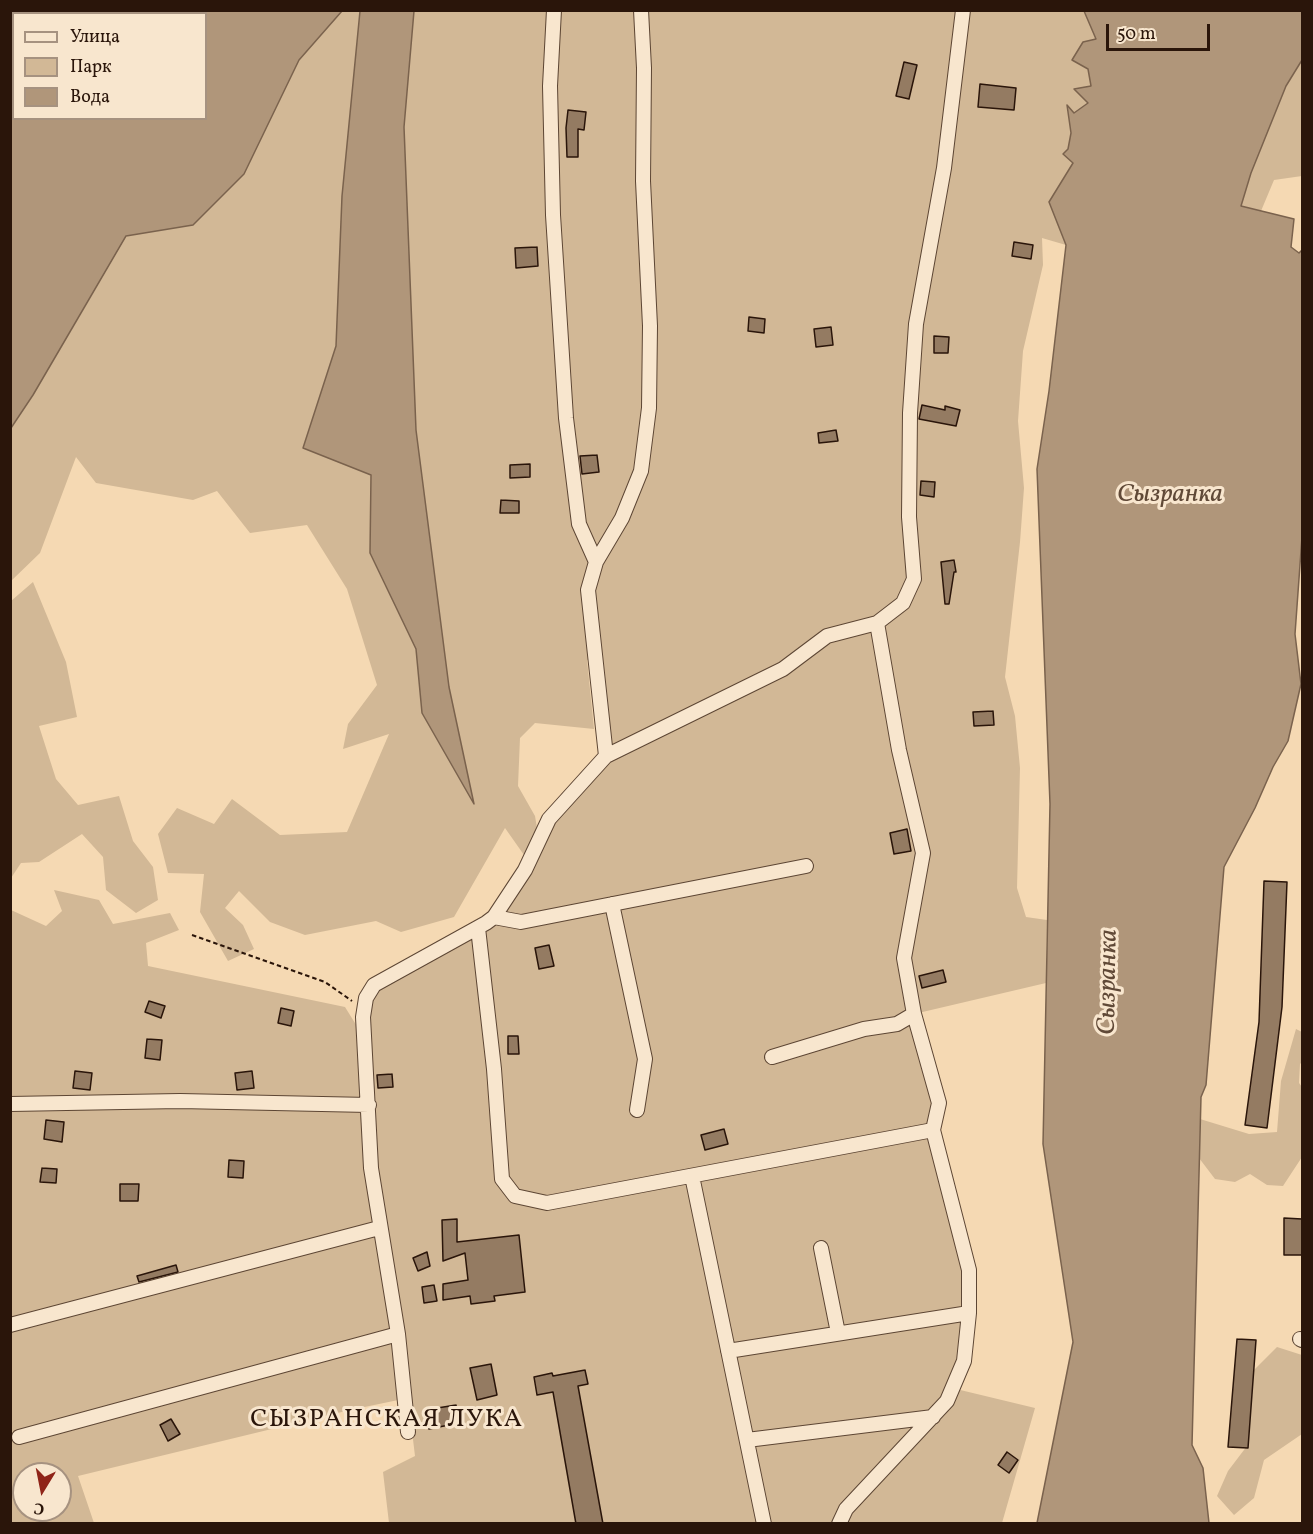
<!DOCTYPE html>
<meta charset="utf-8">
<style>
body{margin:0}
#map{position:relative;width:1313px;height:1534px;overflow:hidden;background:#f5d9b3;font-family:Vollkorn,serif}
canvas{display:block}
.frame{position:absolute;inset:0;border:12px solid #2a150a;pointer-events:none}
.legend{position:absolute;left:12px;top:12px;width:195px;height:108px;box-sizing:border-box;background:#f8e6ce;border:2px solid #a69280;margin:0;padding:8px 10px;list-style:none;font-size:18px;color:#2a150a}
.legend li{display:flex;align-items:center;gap:12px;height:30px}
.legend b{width:30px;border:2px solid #a69280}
.north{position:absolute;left:12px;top:1462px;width:60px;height:60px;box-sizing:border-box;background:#f8e6ce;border:2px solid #a69280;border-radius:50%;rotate:190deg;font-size:16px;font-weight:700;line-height:24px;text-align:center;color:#2a150a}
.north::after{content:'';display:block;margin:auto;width:21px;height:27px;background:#8f2418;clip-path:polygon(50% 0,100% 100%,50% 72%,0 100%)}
.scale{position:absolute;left:1106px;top:24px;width:104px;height:27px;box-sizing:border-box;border:3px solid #2a150a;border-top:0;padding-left:8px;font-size:18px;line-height:21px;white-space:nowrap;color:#2a150a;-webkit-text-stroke:4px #f8e6ce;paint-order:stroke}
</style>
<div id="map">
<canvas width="1313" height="1534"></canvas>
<div class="frame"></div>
<ul class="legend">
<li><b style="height:8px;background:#f8e6ce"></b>Улица</li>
<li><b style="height:16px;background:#d2b896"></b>Парк</li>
<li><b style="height:16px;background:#b0967a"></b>Вода</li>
</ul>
<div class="north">С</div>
<div class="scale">50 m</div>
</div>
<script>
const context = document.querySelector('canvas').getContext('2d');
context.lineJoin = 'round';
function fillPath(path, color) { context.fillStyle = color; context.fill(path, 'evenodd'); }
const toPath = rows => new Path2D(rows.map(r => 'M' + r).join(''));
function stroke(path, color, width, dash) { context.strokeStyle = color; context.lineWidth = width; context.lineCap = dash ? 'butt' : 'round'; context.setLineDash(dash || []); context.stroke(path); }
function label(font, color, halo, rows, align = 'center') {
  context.font = font + ' Vollkorn,serif'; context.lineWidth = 6; context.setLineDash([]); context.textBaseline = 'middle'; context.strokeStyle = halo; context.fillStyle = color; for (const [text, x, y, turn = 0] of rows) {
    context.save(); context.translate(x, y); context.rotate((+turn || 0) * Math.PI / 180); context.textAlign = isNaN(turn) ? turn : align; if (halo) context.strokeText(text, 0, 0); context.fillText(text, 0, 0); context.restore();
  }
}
const green = toPath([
 [342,11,360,11,342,196,336,346,303,448,371,475,370,554,416,649,422,713,473,802,449,687,416,430,404,127,414,11,1084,11,1096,39,1088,69,1091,86,1074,89,1089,103,1074,113,1067,106,1071,133,1068,149,1073,163,1049,202,1066,245,1042,238,1043,265,1023,351,1018,421,1024,488,1020,542,1005,677,1015,716,1020,768,1017,888,1026,917,1047,920,1046,983,914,1014,939,1103,933,1130,969,1270,969,1313,952,1388,1035,1408,1002,1523,389,1523,383,1472,415,1456,408,1398,350,1410,78,1476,94,1523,11,1523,11,910,46,926,62,911,54,890,99,900,113,924,170,913,179,930,146,943,148,966,345,1007,363,1036,366,998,486,923,538,841,524,855,505,828,454,917,401,932,376,921,305,935,270,922,239,891,225,908,243,925,254,949,228,961,200,912,204,874,168,873,158,834,177,808,214,824,232,799,280,835,347,832,389,734,343,749,348,724,377,685,347,589,307,525,250,533,217,491,193,500,96,483,76,457,40,553,11,581,11,428,33,395,127,236,193,225,244,174,299,60],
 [587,660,596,661,606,756,539,840,535,816,518,786,520,738,535,723,594,729],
 [24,1474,60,1474,60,1510,24,1510],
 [1302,60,1302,176,1274,180,1261,211,1241,206,1251,173,1286,86],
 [33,582,66,662,77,717,39,726,56,779,78,805,119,796,133,841,153,867,158,900,136,913,106,890,103,857,82,834,39,862,21,863,11,878,11,601],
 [1296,1029,1302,1032,1302,1062,1300,1064,1299,1083,1302,1087,1302,1157,1283,1186,1267,1185,1250,1174,1235,1182,1215,1179,1199,1158,1200,1119,1249,1134,1277,1132,1281,1081],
 [1277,1347,1302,1355,1302,1434,1264,1460,1254,1498,1234,1515,1217,1496,1228,1471,1247,1446,1250,1374]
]);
const water = toPath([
 [11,10,342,11,299,60,244,174,193,225,126,236,33,395,11,428,11,10],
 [14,14,206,14,206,118,14,118,14,14],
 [360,11,414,11,404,127,416,430,449,687,474,804,422,713,416,649,370,553,371,475,303,448,336,346,342,196,360,11],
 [1084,11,1302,11,1302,60,1286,86,1251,173,1241,206,1294,219,1291,247,1299,253,1302,250,1302,537,1295,634,1301,684,1288,741,1273,767,1255,808,1224,867,1206,1085,1201,1097,1192,1445,1203,1468,1209,1523,1037,1523,1073,1342,1043,1144,1050,804,1037,469,1049,391,1066,245,1049,202,1073,163,1063,154,1068,149,1071,133,1067,105,1074,113,1088,103,1074,89,1091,86,1088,69,1072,60,1083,42,1096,39,1084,11]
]);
const building = toPath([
 [904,62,917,65,909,99,896,96,904,62],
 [980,84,1016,88,1014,110,978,107,980,84],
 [568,110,586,112,584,130,578,129,578,157,567,157,566,128,568,110],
 [1014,242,1033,245,1031,259,1012,256,1014,242],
 [537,247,538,266,516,268,515,248,537,247],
 [749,317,765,319,764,333,748,331,749,317],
 [831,327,833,345,816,347,814,329,831,327],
 [934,336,949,337,948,353,934,353,934,336],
 [922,405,945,410,945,406,960,410,956,426,919,419,922,405],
 [836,430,838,441,819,443,818,433,836,430],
 [597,455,599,472,582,474,580,456,597,455],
 [530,464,530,477,510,478,510,465,530,464],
 [921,481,935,482,934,497,920,495,921,481],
 [501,500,519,501,519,513,500,513,501,500],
 [954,560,956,572,954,572,949,604,945,604,941,562,954,560],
 [993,711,994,725,974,726,973,712,993,711],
 [907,829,911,851,894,854,890,833,907,829],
 [1264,881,1287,882,1282,1007,1267,1128,1245,1125,1259,1022,1264,881],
 [549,945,554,966,539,969,535,948,549,945],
 [943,970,946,982,922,988,919,976,943,970],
 [149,1001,165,1006,161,1018,145,1012,149,1001],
 [281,1008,294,1011,291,1026,278,1023,281,1008],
 [508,1036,518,1036,519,1054,508,1054,508,1036],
 [147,1039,162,1040,160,1060,145,1058,147,1039],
 [75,1071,92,1073,90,1090,73,1088,75,1071],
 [252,1071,254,1088,237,1090,235,1073,252,1071],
 [392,1074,393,1087,378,1088,377,1075,392,1074],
 [46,1120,64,1122,62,1142,44,1139,46,1120],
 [724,1129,728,1144,705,1150,701,1135,724,1129],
 [229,1160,244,1161,243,1178,228,1177,229,1160],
 [42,1168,57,1169,56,1183,40,1182,42,1168],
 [120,1184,139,1184,138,1201,120,1201,120,1184],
 [1284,1218,1302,1219,1302,1255,1284,1255,1284,1218],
 [457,1219,457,1242,519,1235,525,1292,494,1296,495,1301,471,1304,470,1296,443,1300,443,1284,468,1280,465,1253,443,1261,442,1220,457,1219],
 [427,1252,430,1266,418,1271,413,1258,427,1252],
 [176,1265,178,1272,139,1282,137,1276,176,1265],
 [434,1285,437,1301,424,1303,422,1287,434,1285],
 [1237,1339,1256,1340,1248,1448,1228,1447,1237,1339],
 [491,1364,497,1395,477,1400,470,1368,491,1364],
 [585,1370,588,1384,578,1386,603,1524,576,1524,553,1392,537,1395,534,1377,552,1373,553,1376,585,1370],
 [456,1405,459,1423,429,1429,425,1410,456,1405],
 [171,1419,180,1434,168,1441,160,1425,171,1419],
 [1007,1452,1018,1460,1009,1473,998,1465,1007,1452]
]);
const path = toPath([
 [192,935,325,982,352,1001]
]);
const minor = toPath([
 [554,10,550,86,553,215,566,418,579,524,596,562],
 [606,756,783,669,827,636,877,623,903,603,914,579,909,517,910,413,916,324,944,168,963,10],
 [612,904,645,1059,637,1110],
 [494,917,521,922,806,866],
 [478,928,494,1069,502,1179,515,1196,547,1203,933,1130],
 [772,1057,864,1029,897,1024,914,1014],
 [10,1104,180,1101,369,1105],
 [692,1176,764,1524],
 [821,1248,838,1333],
 [10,1325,379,1228],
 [1300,1339,1302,1340],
 [728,1351,969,1313],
 [408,1432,398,1334,371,1168,363,1017,366,998,374,985,486,923,494,917,525,870,549,819,606,756,588,590,596,562,622,518,641,471,649,408,650,326,643,181,644,68,641,10],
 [19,1437,398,1334],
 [747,1440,933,1417],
 [839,1524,846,1509,947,1401,964,1361,969,1313,969,1270,933,1130,939,1103,914,1014,904,958,923,853,899,750,877,623]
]);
const waterNames = [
 ["Сызранка",1170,496],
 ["Сызранка",1110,982,-89]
];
const neighbourhoodNames = [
 ["СЫЗРАНСКАЯ ЛУКА",387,1421]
];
fillPath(green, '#d2b896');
fillPath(water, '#b0967a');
stroke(water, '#7a624d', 1.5);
fillPath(building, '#947b62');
stroke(building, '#2a150a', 1.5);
stroke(minor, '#5d4634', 16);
stroke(path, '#2a150a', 2, [4.5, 3]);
stroke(minor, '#f8e6ce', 14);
label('italic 26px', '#604937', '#f8e6ce', waterNames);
context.letterSpacing = '1.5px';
label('26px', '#2a150a', '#f8e6ce', neighbourhoodNames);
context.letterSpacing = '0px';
</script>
